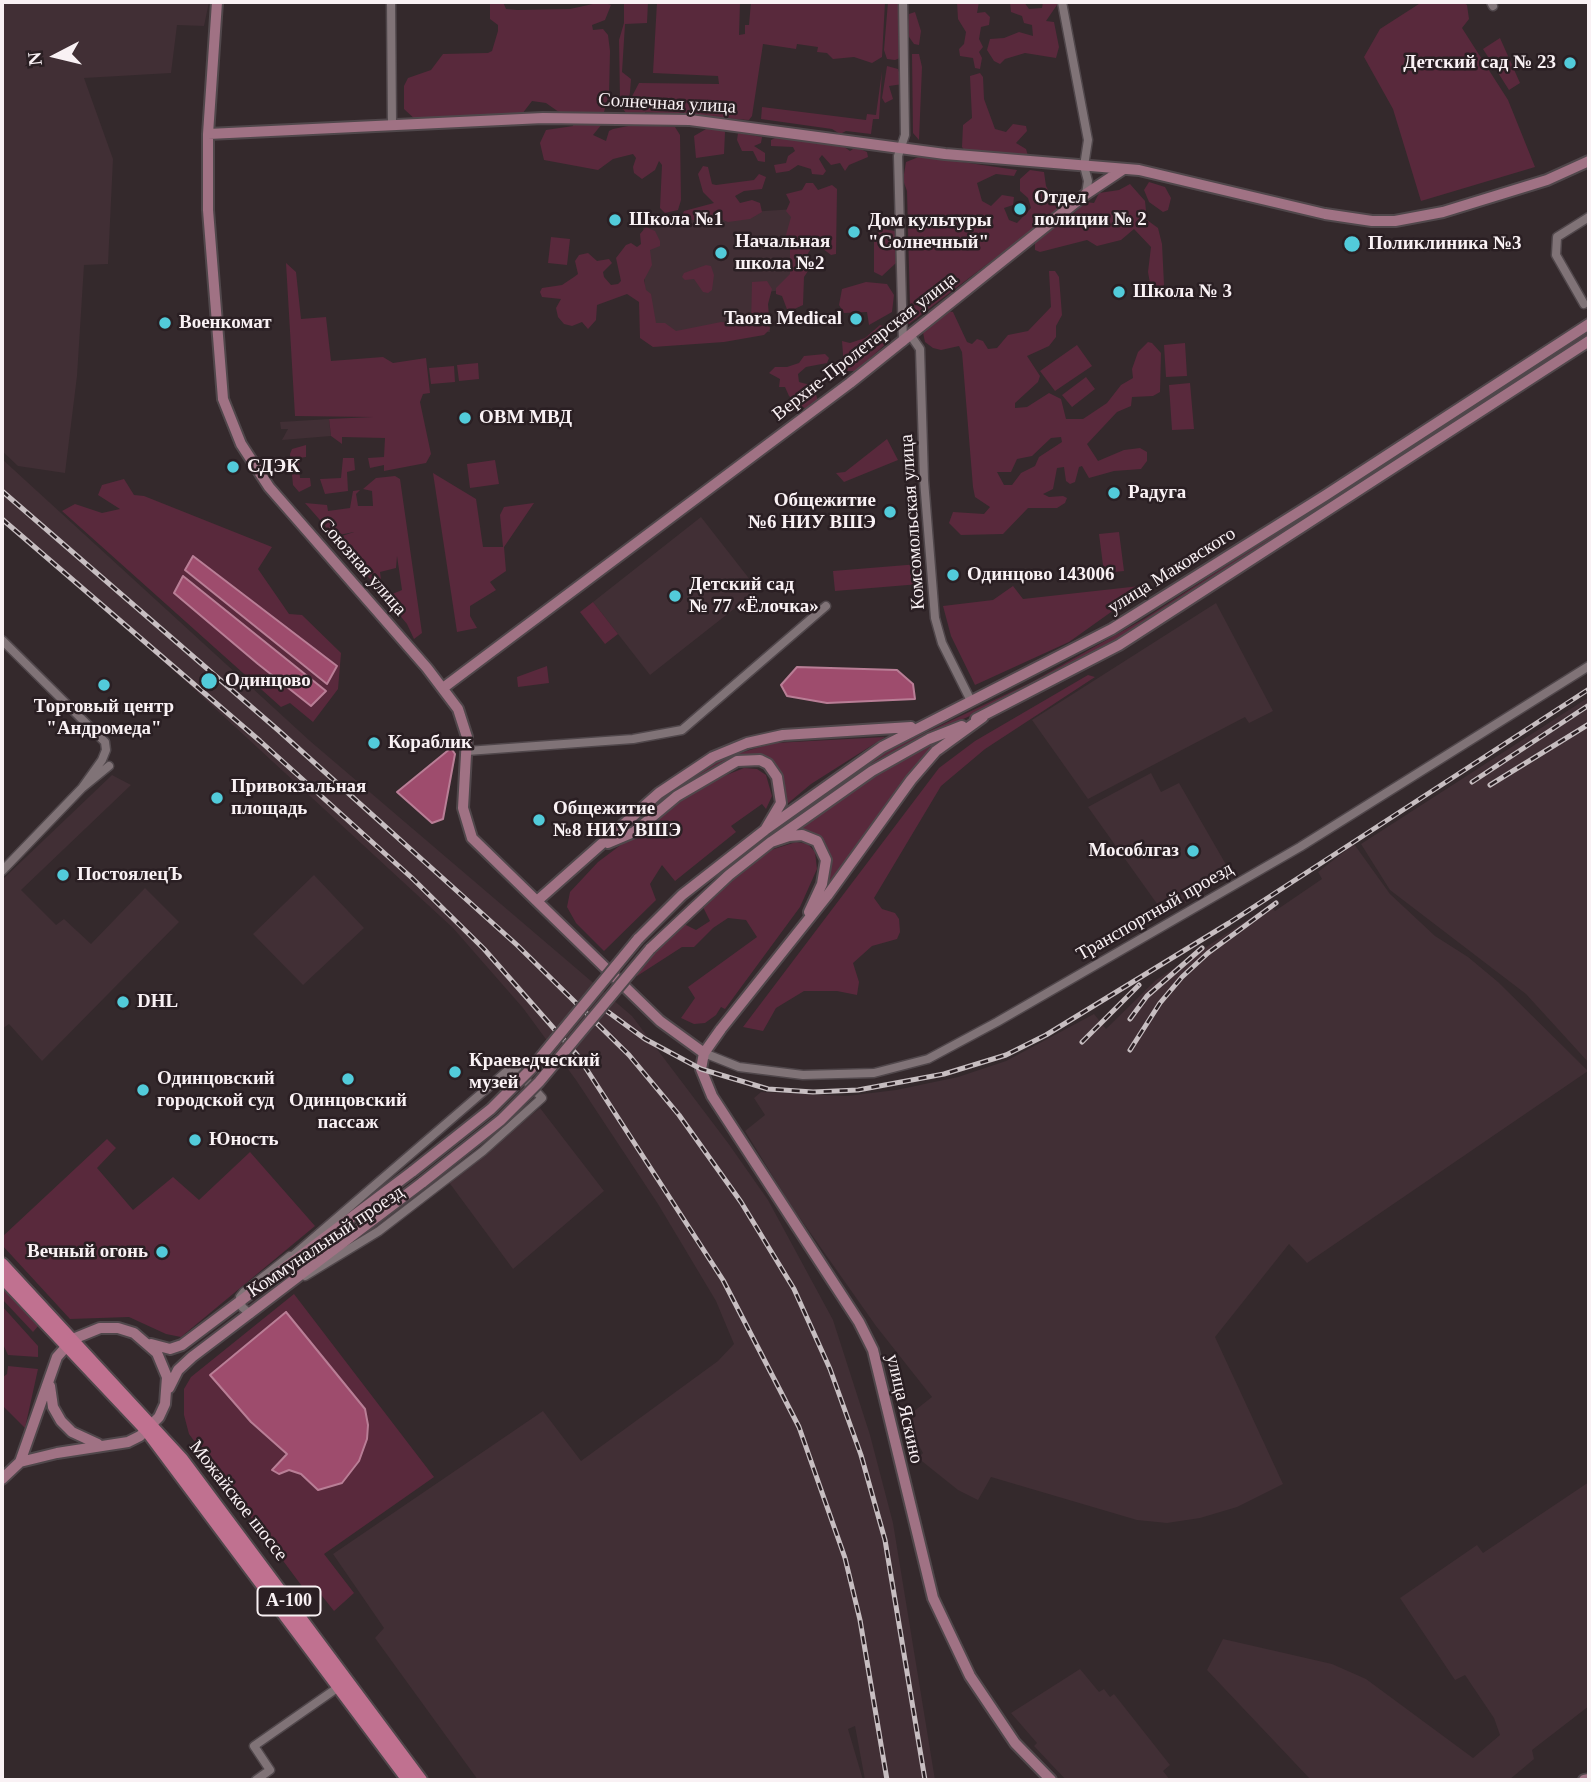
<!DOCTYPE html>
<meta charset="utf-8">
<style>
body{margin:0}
#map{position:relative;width:1591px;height:1782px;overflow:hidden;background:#34292c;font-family:Georgia,serif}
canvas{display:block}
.frame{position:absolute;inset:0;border:4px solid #f9f1f4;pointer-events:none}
.north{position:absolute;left:21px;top:21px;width:70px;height:70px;-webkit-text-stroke:5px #2a1f23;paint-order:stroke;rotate:263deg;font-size:19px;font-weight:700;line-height:28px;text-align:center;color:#f9f1f4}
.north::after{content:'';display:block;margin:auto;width:24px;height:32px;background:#f9f1f4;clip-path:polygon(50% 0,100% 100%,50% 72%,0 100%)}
</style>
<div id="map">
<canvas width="1591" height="1782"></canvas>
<div class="frame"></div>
<div class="north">N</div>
</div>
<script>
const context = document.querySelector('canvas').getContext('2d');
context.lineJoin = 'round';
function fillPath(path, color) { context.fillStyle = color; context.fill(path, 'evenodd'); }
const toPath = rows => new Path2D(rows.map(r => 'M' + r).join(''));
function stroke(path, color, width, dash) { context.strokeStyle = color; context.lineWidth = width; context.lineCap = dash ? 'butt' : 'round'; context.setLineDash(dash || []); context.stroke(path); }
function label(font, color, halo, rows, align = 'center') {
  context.font = font + ' Georgia,serif'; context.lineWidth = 5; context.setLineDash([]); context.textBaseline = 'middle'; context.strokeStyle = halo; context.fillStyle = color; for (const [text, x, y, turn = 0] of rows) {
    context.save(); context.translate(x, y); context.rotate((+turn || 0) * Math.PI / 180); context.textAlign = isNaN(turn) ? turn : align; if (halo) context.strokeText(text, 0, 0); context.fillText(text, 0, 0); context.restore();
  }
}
const built = toPath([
 [2,2,209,2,204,26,177,25,171,73,84,78,113,159,108,264,84,265,77,376,65,473,18,466,2,451],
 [795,209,801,288,766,292,770,332,646,336,643,219],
 [329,419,331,436,282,440,288,429,281,429,280,422],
 [2,459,310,741,632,1016,728,1143,768,1200,833,1320,870,1435,893,1523,935,1780,865,1780,855,1726,848,1729,863,1780,478,1780,375,1638,384,1628,333,1554,543,1411,581,1461,718,1361,734,1344,716,1301,658,1204,576,1080,523,1008,453,928,181,677,2,519],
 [701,517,758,590,650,675,593,602],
 [1216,603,1273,711,1249,723,1245,717,1088,799,1032,720],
 [1589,697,1589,1063,1526,994,1390,890,1361,844],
 [1151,773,1161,792,1179,783,1232,875,1165,915,1088,807],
 [112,775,131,785,21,890,56,925,64,919,91,944,145,888,179,922,42,1061,9,1024,2,1029,2,880],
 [1354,844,1390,894,1435,936,1468,957,1498,982,1588,1071,1307,1263,1289,1244,1215,1337,1283,1484,1237,1507,1200,1518,1167,1523,1137,1520,991,1477,978,1500,958,1490,918,1458,923,1453,904,1419,932,1397,876,1326,790,1204,745,1131,765,1115,754,1098,761,1092,847,1096,896,1090,958,1077,1006,1061,1094,1014,1106,1029,1156,980,1270,905,1275,911,1322,879,1318,872],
 [314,875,364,928,303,985,253,934],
 [540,1108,604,1191,513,1269,448,1181],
 [1589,1482,1589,1706,1532,1750,1534,1759,1509,1780,1311,1780,1207,1670,1223,1639,1332,1664,1366,1679,1473,1758,1500,1735,1494,1718,1465,1675,1455,1680,1400,1598,1477,1545,1483,1553],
 [1080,1669,1099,1692,1104,1689,1110,1697,1114,1694,1170,1765,1163,1771,1170,1780,1066,1780,1034,1746,1037,1743,1011,1713]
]);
const green = toPath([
 [490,2,503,2,506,9,517,10,570,9,602,2,611,5,605,20,592,25,593,30,603,29,608,35,610,51,609,94,604,112,606,119,593,135,606,141,609,131,613,129,658,120,661,126,675,127,680,135,681,200,678,210,665,213,660,208,662,165,659,161,655,170,642,179,634,173,633,167,636,158,633,154,613,159,598,170,544,160,540,143,546,130,573,126,573,122,546,103,532,101,522,114,418,122,404,109,404,86,408,78,431,70,443,54,488,53,492,51,498,31,498,25,490,19],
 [624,2,648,2,647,23,625,24,622,72,631,79,630,92,629,99,620,100,619,40,624,23],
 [657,2,740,2,739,35,745,34,745,25,749,25,751,2,885,2,882,57,872,63,854,57,833,59,827,53,817,52,818,47,797,44,796,49,763,44,752,116,749,120,645,112,645,118,629,118,622,107,627,106,639,83,719,84,718,76,653,73],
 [888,2,900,2,900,58,895,60,887,59,884,50],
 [957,2,979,2,977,13,985,12,990,17,989,25,981,27,979,39,983,47,979,52,982,58,980,69,975,68,973,58,960,56,959,49,964,44,966,32,958,19],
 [1010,2,1024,2,1029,9,1042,8,1043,2,1059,2,1046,21,1054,22,1059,47,1056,58,1025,53,1005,59,1000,64,994,61,987,50,990,39,1004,38,1019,32,1033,36,1032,25,1024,23,1022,16,1011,12],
 [1422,2,1463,2,1467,5,1469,19,1462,28,1508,100,1535,167,1421,201,1393,109,1364,57,1380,29],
 [915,12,921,31,919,45,914,44,907,34,909,14],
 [1500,38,1520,83,1509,90,1483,49],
 [912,54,919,54,922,67,919,140,913,133],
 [887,66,898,69,903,84,889,86,893,99,885,103,882,98],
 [882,71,879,119,873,119,871,134,846,131,840,134,832,129,761,119,762,107,866,120,867,114,876,115],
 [980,73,983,77,984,99,995,129,1006,132,1013,124,1026,126,1027,131,1016,143,1026,149,1029,159,965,151,962,147,963,125,972,118,970,76],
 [706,129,720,128,725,132,724,154,696,158,694,136],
 [738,133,762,137,761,143,754,146,765,153,765,162,758,161,753,151,742,151,737,140],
 [777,137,840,144,850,151,856,147,867,152,868,157,849,165,845,171,840,163,831,165,822,155,819,159,826,171,823,175,812,174,811,169,798,165,789,171,776,173,774,165,786,163,788,156,795,151,793,147,771,146,771,140],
 [921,156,1017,170,1014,176,996,174,977,183,982,201,991,206,1002,195,1014,197,1013,205,1004,208,1009,220,1017,223,1031,208,1028,198,1020,191,1020,179,1030,170,1044,172,1046,186,1058,210,909,324,906,321,906,308,910,306,907,191,903,180,906,162],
 [703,166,708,167,712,184,716,185,754,180,759,174,766,177,762,189,744,191,735,196,740,203,752,200,760,203,762,212,750,219,728,222,718,218,704,222,681,218,684,211,714,203,703,192,698,174],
 [1149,182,1165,187,1171,198,1168,210,1163,212,1149,202,1144,190],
 [806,183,813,183,818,190,832,185,837,189,836,254,831,255,818,245,812,247,807,255,810,268,804,277,803,305,788,312,782,296,776,294,776,288,790,274,790,247,784,242,791,217,786,211,790,202,786,194,802,190],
 [1130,184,1145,201,1147,220,1158,228,1162,244,1164,285,1157,293,1151,289,1148,272,1151,247,1134,229,1121,240,1097,246,1087,240,1040,252,1035,250,1035,241,1057,221,1070,217,1085,202,1094,203,1099,193,1119,190],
 [646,227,655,231,660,241,660,246,650,250,652,265,644,280,646,290,651,294,656,323,665,323,676,331,721,322,751,325,752,282,767,281,772,289,768,304,770,329,764,335,724,342,653,347,640,338,639,302,627,294,597,305,596,320,588,329,582,322,572,326,564,324,558,317,556,308,561,299,542,297,540,292,542,288,562,285,574,277,578,274,575,261,579,255,588,253,597,261,609,259,612,263,603,272,604,277,611,285,618,284,621,281,616,258,626,245,631,243,637,247,641,244,640,234],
 [883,229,895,231,896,263,882,276,874,272,874,236],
 [551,237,570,239,567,265,548,263],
 [286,263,296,272,301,319,326,317,331,361,383,357,393,363,426,358,430,393,423,394,420,402,431,454,426,463,384,471,384,465,370,468,368,458,384,457,385,438,342,437,342,444,331,436,329,419,373,417,295,416],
 [706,265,711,266,714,275,712,290,708,293,703,292,694,279,685,280,682,277,684,273],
 [1049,271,1055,271,1059,277,1062,315,1056,326,1056,337,1049,346,1027,356,1040,376,1038,382,1015,403,1015,408,1027,407,1049,393,1061,399,1066,419,1083,419,1107,403,1121,385,1133,378,1132,369,1138,352,1148,342,1152,343,1161,353,1160,392,1153,396,1132,397,1131,406,1117,412,1087,444,1098,461,1124,450,1140,448,1147,452,1147,461,1141,469,1114,471,1089,478,1082,466,1079,467,1075,482,1070,484,1066,481,1064,467,1057,468,1053,489,1043,494,1049,497,1063,496,1067,498,1065,503,1057,508,1028,508,1003,534,961,535,949,523,953,512,984,514,990,507,975,497,973,487,962,352,959,346,941,350,933,348,925,342,922,328,948,311,953,312,967,342,972,344,977,339,983,341,988,349,997,348,1008,335,1028,331,1051,307],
 [1061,437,1062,442,1039,457,1035,466,1021,473,1012,485,1004,485,997,472,1011,472,1017,459,1032,456,1051,438],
 [866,282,887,284,894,295,892,312,869,325,867,312,844,313,839,305,842,289],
 [880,325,889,328,889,341,856,371,847,371,844,367,842,341,850,343,865,338],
 [1589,331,1589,337,1147,623,1033,686,881,758,841,781,781,824,781,821,840,778,879,755,1032,682,1144,619],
 [1185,343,1187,376,1166,377,1164,345],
 [1077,345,1092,366,1055,391,1040,371],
 [825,354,829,358,827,363,806,367,798,374,799,382,814,386,818,402,807,410,789,396,785,387,779,387,780,379,769,373,775,367,787,367,799,363,804,356],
 [478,363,479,379,459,381,457,365],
 [454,366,455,382,431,384,429,368],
 [1086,377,1095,389,1072,407,1062,395],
 [1190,383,1194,429,1172,430,1169,385],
 [887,439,898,460,844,482,836,473,845,472],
 [306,445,306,457,299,458,300,478,310,478,311,486,299,492,293,485,290,454,292,449],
 [343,458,354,458,355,470,347,472,348,491,325,494,320,479,341,478],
 [495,460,499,484,470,488,467,464],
 [433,473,476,499,483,547,503,547,500,515,504,507,534,503,504,547,506,571,490,582,496,590,470,606,470,616,477,628,457,632],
 [395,476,400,479,422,633,414,639,407,624,388,601,392,598,390,595,402,590,397,556,396,568,380,572,382,587,379,590,336,538,354,532,334,536,305,503,327,505,328,511,350,508,353,491,360,490,356,494,358,506,373,506,372,491,363,489,376,478],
 [124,479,134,495,144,496,272,547,258,569,289,614,302,615,341,653,338,689,313,722,290,703,281,707,62,511,75,504,102,513,120,509,98,495,102,485],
 [193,556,337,666,327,684,185,571],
 [1119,532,1124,571,1104,573,1099,534],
 [919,564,920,584,835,591,833,571],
 [1149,585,1069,642,975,685,951,636,943,606,993,600,1013,586,1023,599],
 [593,602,618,634,605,644,580,612],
 [547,666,549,683,518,687,517,677],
 [1088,675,1095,677,985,749,941,786,874,898,882,909,895,913,899,919,900,932,897,939,872,946,853,963,859,982,857,995,837,991,804,991,776,1008,763,1031,743,1027,939,768,975,741],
 [955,731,821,897,831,860,828,850,822,840,796,830,891,765],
 [885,737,811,784,786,805,780,776,763,758,750,755,727,761,704,774,679,790,633,828,626,828,657,799,712,761,774,743],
 [744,768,757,769,766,775,772,796,766,809,762,804,731,826,736,832,675,881,662,865,650,884,656,900,604,951,576,923,567,907,570,892,598,862,682,799,704,784],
 [796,842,808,844,815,852,817,869,800,907,725,1009,721,1007,716,1015,705,1023,694,1024,681,1018,695,998,688,987,757,937,746,920,728,918,713,928,694,947,682,947,637,976,636,973,682,923,696,930,710,921,702,905,771,850],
 [107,1139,116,1148,97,1168,133,1210,173,1177,199,1200,250,1152,315,1226,181,1337,166,1334,129,1317,70,1319,2,1245,2,1237],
 [2,1287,39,1325,33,1332,2,1299],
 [294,1294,434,1477,324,1554,354,1593,334,1611,315,1587,307,1593,189,1434,184,1415,184,1389,191,1377],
 [286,1312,365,1409,318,1490,301,1474,289,1470,279,1474,273,1470,288,1455,251,1422,210,1375],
 [2,1306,38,1346,38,1357,8,1355,2,1342],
 [8,1366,38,1369,25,1428,2,1405,2,1378,7,1374]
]);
const water = toPath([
 [193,556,337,666,327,684,185,570,193,556],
 [183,576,326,691,311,706,258,664,174,593,183,576],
 [797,667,897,670,913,684,915,699,827,703,787,696,781,685,797,667],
 [451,748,455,754,443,819,432,823,397,792,451,748],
 [286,1312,365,1409,368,1425,367,1439,359,1461,342,1483,318,1490,301,1474,289,1470,279,1474,272,1470,287,1454,251,1422,210,1375,286,1312]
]);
const street = toPath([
 [391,2,392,124],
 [1062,2,1088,140,1084,166,1088,181,1086,194],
 [1491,2,1493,6],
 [1584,304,1556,255,1557,237,1589,217],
 [911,336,920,349,924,480,935,618,942,643,971,701],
 [903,342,898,156,905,135,903,2],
 [2,640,105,742,106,750,102,760,82,788],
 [467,751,633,739,682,730,826,606],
 [2,871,82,788,109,766],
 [704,1053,739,1067,803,1075,874,1073,928,1059,997,1022,1300,847,1589,666],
 [288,1260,513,1066,542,1098,483,1151,379,1231,305,1276],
 [250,1314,242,1307,240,1297,244,1292,290,1256],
 [256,1780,270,1770,254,1746,340,1686]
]);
const secondary = toPath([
 [217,2,208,134,208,210,223,399,241,444,269,487,427,668,458,709,467,737,463,808,472,838,660,1021,704,1053],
 [208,134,543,118,690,120,945,154,1139,170,1325,214,1372,221,1395,221,1443,212,1547,180,1589,161],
 [443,688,850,383,1086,194,1122,170],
 [983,717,936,751,911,780,827,896,721,1029,704,1053,701,1069,712,1096,859,1322,873,1350,933,1598,970,1676,1015,1743,1051,1780],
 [976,719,1119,645,1589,341],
 [765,830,882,747,1112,629,1326,495,1589,324],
 [771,842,872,771,929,739,962,726],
 [608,843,634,832,677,796,737,761,760,760,768,764,777,777,781,803,765,830,682,895,638,939],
 [537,901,659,793,713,757,747,743,783,735,911,727],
 [650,949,729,875,771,842,789,836,802,835,817,841,826,860,822,884,809,912],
 [151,1344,170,1349,182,1345,413,1171],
 [50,1386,53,1407,61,1421,72,1432,98,1444],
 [169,1388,178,1370,192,1357,423,1182],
 [2,1479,20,1462,57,1357,73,1339,100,1328,118,1328,134,1333,157,1353,167,1377,165,1404,159,1417,140,1436,128,1442,57,1453,20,1462],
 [1584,1780,1589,1779]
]);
const primary = toPath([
 [2,1264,182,1459,421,1780],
 [2,1277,147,1431,408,1780]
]);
const rail = toPath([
 [2,491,278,730,517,945,629,1055,679,1115,741,1202,794,1289,830,1369,861,1455,885,1540,925,1780],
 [2,519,260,741,412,878,484,949,578,1056,723,1280,799,1427,845,1558,860,1620,887,1780],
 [1472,782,1589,705],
 [1490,785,1589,724],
 [604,1009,645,1039,701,1069,768,1089,813,1092,858,1090,944,1074,1006,1055,1046,1035,1229,923,1589,689],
 [1130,1019,1147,996,1202,948],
 [1082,1042,1139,985],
 [1130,1050,1160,1003,1182,977,1208,953,1276,903]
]);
const secondaryBridge = toPath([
 [413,1171,491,1109,531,1069,638,939],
 [423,1182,501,1120,539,1082,650,949]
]);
const markers = [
 [1570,63,7,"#52cbda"],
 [1020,209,7,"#52cbda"],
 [615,220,7,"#52cbda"],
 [854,232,7,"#52cbda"],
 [1352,244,9,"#52cbda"],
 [721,253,7,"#52cbda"],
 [1119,292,7,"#52cbda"],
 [856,319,7,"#52cbda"],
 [165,323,7,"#52cbda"],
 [465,418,7,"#52cbda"],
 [233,467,7,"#52cbda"],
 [1114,493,7,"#52cbda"],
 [890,512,7,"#52cbda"],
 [953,575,7,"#52cbda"],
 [675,596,7,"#52cbda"],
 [209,681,9,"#52cbda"],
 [104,685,7,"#52cbda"],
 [374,743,7,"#52cbda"],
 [217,798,7,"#52cbda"],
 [539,820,7,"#52cbda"],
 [1193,851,7,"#52cbda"],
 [63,875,7,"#52cbda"],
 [123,1002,7,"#52cbda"],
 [455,1072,7,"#52cbda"],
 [348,1079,7,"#52cbda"],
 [143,1090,7,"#52cbda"],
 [195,1140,7,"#52cbda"],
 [162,1252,7,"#52cbda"]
];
const shields = [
 [289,1601,63]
];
const shieldNames = [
 ["А-100",289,1601]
];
const poiNames = [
 ["Детский сад № 23",1556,63,"right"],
 ["Отдел",1034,198],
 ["полиции № 2",1034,220],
 ["Школа №1",629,220],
 ["Дом культуры",868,221],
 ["\"Солнечный\"",868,243],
 ["Начальная",735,242],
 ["школа №2",735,264],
 ["Поликлиника №3",1368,244],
 ["Школа № 3",1133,292],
 ["Taora Medical",842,319,"right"],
 ["Военкомат",179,323],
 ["ОВМ МВД",479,418],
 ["СДЭК",247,467],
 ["Радуга",1128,493],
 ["Общежитие",876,501,"right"],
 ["№6 НИУ ВШЭ",876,523,"right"],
 ["Одинцово 143006",967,575],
 ["Детский сад",689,585],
 ["№ 77 «Ёлочка»",689,607],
 ["Одинцово",225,681],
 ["Торговый центр",104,707,"center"],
 ["\"Андромеда\"",104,729,"center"],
 ["Кораблик",388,743],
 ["Привокзальная",231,787],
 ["площадь",231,809],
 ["Общежитие",553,809],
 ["№8 НИУ ВШЭ",553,831],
 ["Мособлгаз",1179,851,"right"],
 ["ПостоялецЪ",77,875],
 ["DHL",137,1002],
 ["Краеведческий",469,1061],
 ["музей",469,1083],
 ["Одинцовский",157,1079],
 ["городской суд",157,1101],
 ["Одинцовский",348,1101,"center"],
 ["пассаж",348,1123,"center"],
 ["Юность",209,1140],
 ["Вечный огонь",148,1252,"right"]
];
const streetNames = [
 ["Солнечная улица",667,104,3],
 ["Верхне-Пролетарская улица",865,347,-38],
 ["Комсомольская улица",913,522,-94],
 ["Союзная улица",362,567,49],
 ["улица Маковского",1172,571,-32],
 ["Транспортный проезд",1155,912,-30],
 ["Коммунальный проезд",326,1242,-34],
 ["улица Яскино",904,1409,77],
 ["Можайское шоссе",238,1501,52]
];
fillPath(built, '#412f35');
fillPath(green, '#59293c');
fillPath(water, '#9e4c6d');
stroke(water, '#b97e96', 2);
stroke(street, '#50474b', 11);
stroke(secondary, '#50474b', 14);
stroke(primary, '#50474b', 16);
stroke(street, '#807377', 8);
stroke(secondary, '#a07284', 10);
stroke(primary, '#c07190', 12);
stroke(rail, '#c7bec1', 5);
stroke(rail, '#2a1f23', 2.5, [8]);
stroke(secondaryBridge, '#50474b', 14, []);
stroke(secondaryBridge, '#a07284', 10);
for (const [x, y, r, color] of markers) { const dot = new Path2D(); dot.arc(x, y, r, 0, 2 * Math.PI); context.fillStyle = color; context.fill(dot); stroke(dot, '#2a1f23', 2.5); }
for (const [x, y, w] of shields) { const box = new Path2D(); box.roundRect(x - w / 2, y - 14.5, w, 29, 5); context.fillStyle = '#2a1f23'; context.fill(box); stroke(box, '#f9f1f4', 2); }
label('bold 18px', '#f9f1f4', null, shieldNames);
label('bold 19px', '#f9f1f4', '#2a1f23', poiNames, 'left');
label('19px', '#f9f1f4', '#2a1f23', streetNames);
</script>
